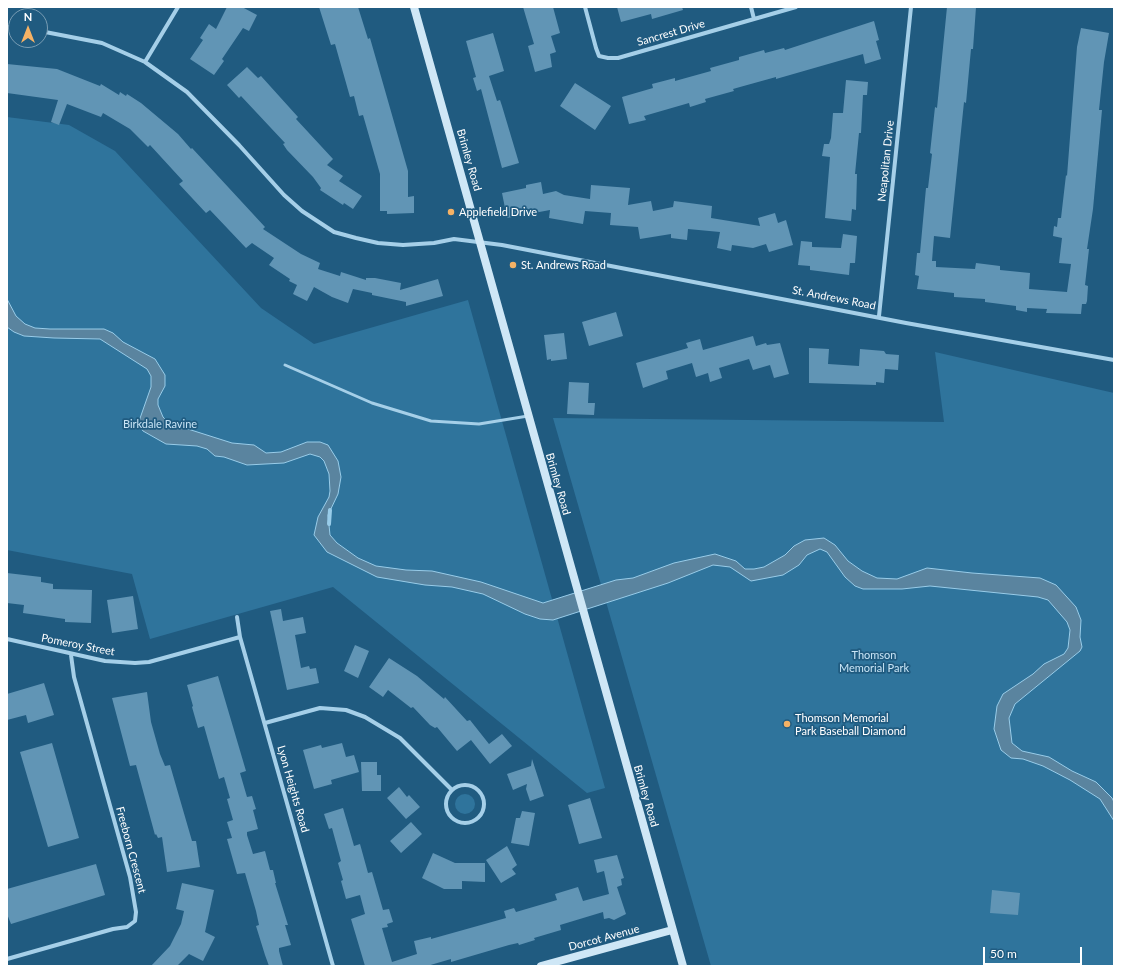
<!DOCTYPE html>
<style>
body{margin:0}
#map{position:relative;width:1121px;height:973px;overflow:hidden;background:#205b80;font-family:Lato,sans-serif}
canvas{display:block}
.frame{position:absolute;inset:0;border:8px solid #fff;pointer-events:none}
.north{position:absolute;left:8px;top:8px;width:40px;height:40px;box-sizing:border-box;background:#205b80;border:1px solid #799db3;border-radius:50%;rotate:0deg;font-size:11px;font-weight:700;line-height:16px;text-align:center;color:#fff}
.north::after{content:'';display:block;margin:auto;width:14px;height:18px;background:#f5b265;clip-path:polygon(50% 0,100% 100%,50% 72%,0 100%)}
.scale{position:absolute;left:983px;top:947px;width:99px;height:18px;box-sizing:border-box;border:2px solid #fff;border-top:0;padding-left:5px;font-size:12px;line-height:14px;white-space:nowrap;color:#fff;-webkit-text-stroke:3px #205b80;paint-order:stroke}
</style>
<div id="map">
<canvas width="1121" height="973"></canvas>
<div class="frame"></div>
<div class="north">N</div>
<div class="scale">50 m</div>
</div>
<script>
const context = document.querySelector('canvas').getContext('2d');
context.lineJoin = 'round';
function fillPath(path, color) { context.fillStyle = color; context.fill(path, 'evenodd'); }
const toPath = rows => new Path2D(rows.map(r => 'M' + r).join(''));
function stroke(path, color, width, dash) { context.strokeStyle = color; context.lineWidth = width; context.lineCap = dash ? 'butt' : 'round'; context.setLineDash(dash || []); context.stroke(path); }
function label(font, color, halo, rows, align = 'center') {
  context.font = font + ' Lato,sans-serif'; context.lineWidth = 3.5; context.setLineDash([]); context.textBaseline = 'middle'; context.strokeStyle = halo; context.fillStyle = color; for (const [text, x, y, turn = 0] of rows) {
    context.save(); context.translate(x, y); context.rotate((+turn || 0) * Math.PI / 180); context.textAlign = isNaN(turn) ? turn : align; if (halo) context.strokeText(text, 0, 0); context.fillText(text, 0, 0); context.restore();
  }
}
const green = toPath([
 [7,117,69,125,115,151,261,308,314,344,468,300,605,788,587,793,333,587,150,639,132,574,7,550],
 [935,352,1114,393,1114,966,711,966,553,418,944,422],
 '455 804a10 10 0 1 1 20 0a10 10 0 1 1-20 0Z'
]);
const water = toPath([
 [7,299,16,316,25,324,35,328,50,329,104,329,113,333,123,342,155,359,165,375,165,386,158,399,158,405,163,417,169,423,232,443,254,445,266,453,281,452,307,442,320,442,328,445,338,461,341,477,338,494,328,515,330,535,337,543,358,558,376,566,406,570,432,571,481,582,543,603,616,580,633,578,674,563,715,554,736,561,745,569,754,569,764,567,785,555,794,546,805,540,824,538,835,545,848,561,862,571,877,578,897,579,927,568,972,573,1040,578,1056,585,1076,607,1081,620,1080,637,1082,647,1080,651,1015,704,1009,718,1012,743,1022,751,1049,757,1072,771,1096,782,1112,798,1114,802,1114,821,1100,799,1070,780,1043,766,1023,759,1011,758,1001,750,994,729,997,706,1003,694,1033,674,1044,664,1064,654,1068,648,1070,630,1067,622,1048,600,1038,597,930,586,902,589,863,589,855,586,845,577,827,552,820,549,807,555,799,565,783,575,751,581,730,567,713,565,668,583,553,620,540,619,525,614,483,594,452,587,425,585,377,577,327,552,314,535,318,517,329,497,330,491,329,474,324,461,320,457,310,454,284,463,247,465,224,457,215,456,207,449,197,446,166,444,143,431,138,424,151,387,151,376,147,369,100,339,54,338,24,336,14,332,7,327,7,299]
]);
const stream = toPath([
 [329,524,330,510]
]);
const building = toPath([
 [227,7,242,7,257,15,249,31,243,28,222,59,224,61,214,75,190,59,203,40,200,38,209,24,216,29],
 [319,7,358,7,368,39,370,38,408,171,408,197,414,196,414,213,387,214,387,211,380,211,380,174,363,115,359,116,354,96,350,97,335,44,331,45],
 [523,7,553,7,560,33,551,36,556,52,550,54,552,67,535,72,528,46,534,44],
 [617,7,682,7,683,10,652,19,651,14,621,22],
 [947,7,976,7,973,49,971,49,966,103,964,102,950,238,934,236,932,261,936,261,936,267,975,269,976,263,1000,266,1000,270,1030,273,1029,289,1067,292,1071,264,1059,263,1062,238,1053,236,1054,226,1057,227,1058,218,1061,218,1066,175,1067,176,1077,47,1081,28,1109,33,1104,62,1099,110,1102,110,1093,209,1087,249,1089,249,1085,285,1088,286,1087,301,1086,304,1082,304,1081,314,1046,313,1047,309,1027,308,1027,312,1016,310,1016,306,985,302,985,299,954,297,954,293,917,289,919,276,915,275,917,253,920,253,926,188,928,188,932,154,930,153,935,107,937,108],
 [874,21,879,40,876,41,881,59,865,64,863,54,776,79,776,77,740,87,733,89,734,91,705,99,706,102,690,107,689,103,644,116,646,120,629,124,622,97,653,88,652,84,675,78,675,81,711,71,710,68,739,60,739,57,764,50,765,53,784,48,785,50],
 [493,33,504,71,489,76,497,101,500,100,502,106,519,163,502,168,481,89,477,91,473,78,476,77,466,41],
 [7,64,57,69,100,86,101,84,119,95,120,92,126,96,127,94,141,103,178,134,191,149,192,148,265,227,263,229,301,254,320,263,318,269,340,276,341,272,366,280,366,278,375,278,401,283,400,290,438,279,443,296,406,306,406,302,372,295,372,293,353,289,348,303,332,297,314,287,307,301,293,294,297,285,289,281,290,279,269,265,274,258,252,243,246,248,210,210,206,213,179,184,183,181,150,145,148,147,130,129,103,113,101,117,67,104,59,125,51,122,58,100,7,93],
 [247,67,258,78,261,76,298,117,296,119,333,159,327,165,343,176,339,181,362,196,353,209,344,203,343,205,320,190,321,188,313,177,287,150,283,144,285,143,241,96,239,98,227,85],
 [846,80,868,82,867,95,863,95,861,133,859,133,855,174,857,174,856,210,852,209,851,221,825,218,830,157,822,156,824,144,829,144,831,138,833,113,843,113],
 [575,83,611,106,595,130,560,106],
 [541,182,543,194,556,191,564,195,590,199,591,185,630,188,628,205,651,201,653,211,673,207,674,201,712,206,711,218,760,226,758,218,775,213,778,223,786,220,793,245,769,252,766,244,753,248,732,245,731,251,717,248,720,232,688,229,687,240,671,238,671,234,640,239,638,227,610,225,611,213,585,211,583,224,549,218,550,210,507,218,502,193,526,188,526,185],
 [843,234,857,236,855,263,850,263,849,275,810,270,810,266,798,265,801,241,812,242,812,247,841,248],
 [616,312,623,336,589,346,582,322],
 [564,333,567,359,551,361,551,359,547,360,544,335],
 [753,336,756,346,766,343,767,345,780,343,789,374,774,378,770,365,753,370,749,359,719,368,722,378,710,382,708,373,696,377,692,363,666,371,668,379,643,388,636,363,688,348,686,343,700,339,703,350],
 [809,348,829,349,828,364,859,366,860,349,884,351,886,354,899,355,898,370,885,369,884,383,876,382,876,385,809,383],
 [569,382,589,383,588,403,595,403,594,415,567,414],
 [7,573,41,577,41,582,53,584,53,589,92,590,91,623,65,622,65,619,23,613,24,605,7,603],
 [133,596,138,629,112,633,107,600],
 [281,609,283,621,303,617,306,633,295,635,301,668,309,666,310,669,316,668,319,683,287,690,270,611],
 [355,645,369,651,358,678,344,671],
 [389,658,417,676,444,699,445,697,467,721,470,720,489,744,502,734,512,746,490,764,471,740,457,751,437,727,435,728,430,725,413,707,411,708,388,690,383,697,369,687],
 [218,676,246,771,240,773,247,797,252,796,256,809,253,810,258,829,247,832,247,835,253,854,265,851,270,870,273,870,276,883,275,883,288,925,285,925,291,945,279,948,279,951,283,966,269,966,265,955,256,926,259,925,256,911,245,873,237,874,227,839,232,838,227,822,233,820,227,799,230,798,224,777,219,779,204,726,198,728,192,707,193,706,187,685],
 [44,683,54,715,28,723,26,715,7,720,7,694],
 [147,692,151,722,160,754,165,766,170,765,192,841,196,841,200,867,167,872,162,837,158,838,156,834,155,835,136,765,130,766,112,698],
 [52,743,79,838,48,847,20,752],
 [342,743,346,757,354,755,359,772,331,780,332,784,314,789,303,750,321,745,322,748],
 [532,759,544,796,530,801,526,789,527,784,513,790,507,774,531,766],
 [361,762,377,762,377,775,381,775,381,791,362,791],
 [399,787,407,797,409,795,420,807,406,819,387,798],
 [590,798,602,838,579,844,568,805],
 [343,808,354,846,360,844,368,873,372,872,383,910,389,909,393,922,387,924,388,927,382,928,392,962,417,954,414,941,431,937,431,939,506,918,504,911,514,908,516,912,557,900,555,894,578,887,583,901,609,894,604,871,597,873,594,860,617,855,624,878,621,879,622,885,617,887,626,914,614,920,609,918,604,919,603,912,560,925,561,930,534,938,535,940,519,945,518,943,509,945,451,962,451,959,427,966,365,966,351,919,365,914,360,895,346,899,341,881,343,880,338,863,341,861,332,828,329,829,324,814],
 [522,811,535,813,529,846,511,843,516,818,520,818],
 [411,822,422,834,401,853,390,841],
 [507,846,517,865,512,869,516,874,501,883,486,860],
 [433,853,455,863,485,863,485,882,462,881,462,889,444,889,422,878],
 [96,864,105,895,11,924,7,914,7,889],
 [182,883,214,890,205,932,215,937,203,961,189,954,177,966,151,966,170,946,181,924,184,911,176,909],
 [992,890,1020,893,1018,915,990,913]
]);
const lane = toPath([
 [285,365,372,403,431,421,479,424,528,416]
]);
const street = toPath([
 [585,7,596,48,599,56,608,58,618,58,796,7],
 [751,7,754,19],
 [7,27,16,28],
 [40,31,102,43,145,62,187,92,239,145,284,195,302,211,334,232,356,238,378,243,403,245,434,243,454,239,502,245,906,323,1114,360],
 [145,62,178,7],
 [879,316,911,7],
 [237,617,240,637,333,966],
 [7,639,105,661,135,663,149,662,240,637],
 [265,723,320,708,346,710,365,717,400,738,452,790],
 '446 804a19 19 0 1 1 38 0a19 19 0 1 1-38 0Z',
 [7,959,113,929,127,927,135,921,136,912,130,877,74,677,71,655]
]);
const secondary = toPath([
 [414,7,683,966],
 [541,966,672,930]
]);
const markers = [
 [451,212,4,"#f5b265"],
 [513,265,4,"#f5b265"],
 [787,724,4,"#f5b265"]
];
const streetNames = [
 ["Sancrest Drive",671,33,-16],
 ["Brimley Road",469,160,74],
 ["Neapolitan Drive",886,161,-84],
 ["St. Andrews Road",834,298,11],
 ["Brimley Road",558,484,74],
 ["Pomeroy Street",78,645,11],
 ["Lyon Heights Road",293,789,74],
 ["Brimley Road",646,796,74],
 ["Freeborn Crescent",131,850,75],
 ["Dorcot Avenue",604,938,-15]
];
const poiNames = [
 ["Applefield Drive",459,212],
 ["St. Andrews Road",521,265],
 ["Thomson Memorial",795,718],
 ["Park Baseball Diamond",795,731]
];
const parkNames = [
 ["Birkdale Ravine",160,424],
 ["Thomson",874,655],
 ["Memorial Park",874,668]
];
fillPath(green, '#2f749c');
fillPath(water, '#5a849f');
stroke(water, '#98cce9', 1);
stroke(stream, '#98cce9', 4);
fillPath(building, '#6195b5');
stroke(lane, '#a5cfe8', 3);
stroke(street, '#a5cfe8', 4);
stroke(secondary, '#cfe7f6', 8);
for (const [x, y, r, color] of markers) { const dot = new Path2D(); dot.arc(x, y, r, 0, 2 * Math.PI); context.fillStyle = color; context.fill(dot); stroke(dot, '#205b80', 1.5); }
label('11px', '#fff', '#205b80', streetNames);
label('11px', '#fff', '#205b80', poiNames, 'left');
label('11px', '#c9e5f6', '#205b80', parkNames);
</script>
